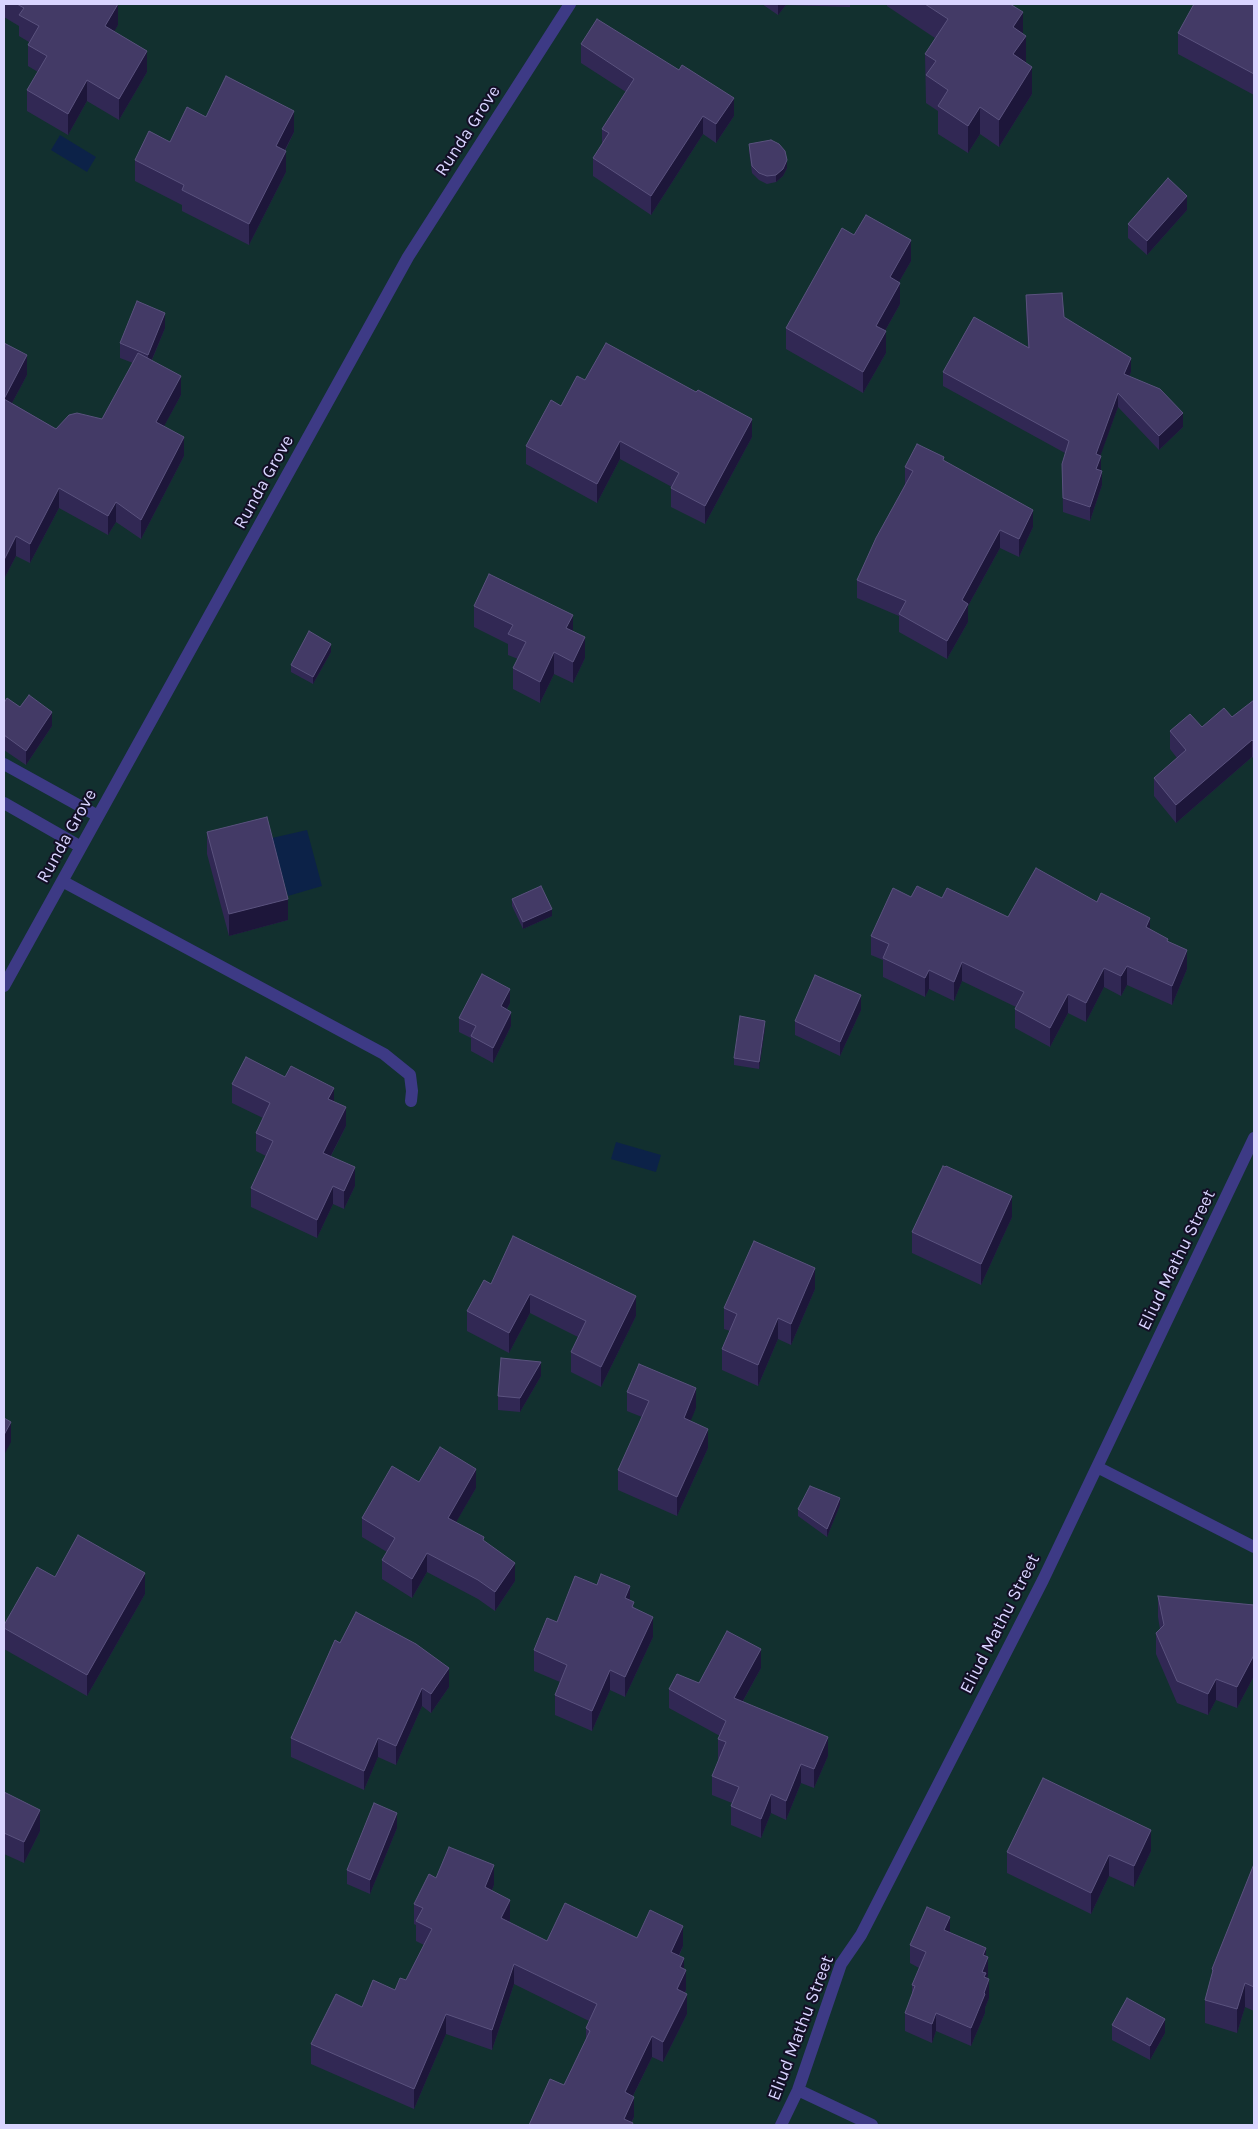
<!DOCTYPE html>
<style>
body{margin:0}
#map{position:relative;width:1258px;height:2129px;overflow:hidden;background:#130f26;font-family:Karla,sans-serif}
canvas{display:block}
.frame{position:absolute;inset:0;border:5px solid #d9d4ff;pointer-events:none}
</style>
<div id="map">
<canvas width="1258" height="2129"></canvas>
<div class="frame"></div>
</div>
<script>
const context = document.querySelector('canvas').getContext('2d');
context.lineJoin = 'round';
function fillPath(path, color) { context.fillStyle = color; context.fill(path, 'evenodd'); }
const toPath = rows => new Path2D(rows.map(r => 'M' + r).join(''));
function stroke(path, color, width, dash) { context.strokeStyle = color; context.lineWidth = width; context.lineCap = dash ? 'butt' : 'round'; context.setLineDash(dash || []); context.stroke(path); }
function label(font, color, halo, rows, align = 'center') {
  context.font = font + ' Karla,sans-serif'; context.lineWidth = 4; context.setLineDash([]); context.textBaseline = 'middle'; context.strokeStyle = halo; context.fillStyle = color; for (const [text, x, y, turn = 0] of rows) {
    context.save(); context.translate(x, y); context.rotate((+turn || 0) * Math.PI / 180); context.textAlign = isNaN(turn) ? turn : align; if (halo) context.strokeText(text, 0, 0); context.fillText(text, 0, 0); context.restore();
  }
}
const green = toPath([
 [4,4,1254,4,1254,2125,4,2125]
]);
const water = toPath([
 [60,135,96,157,87,172,51,150],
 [307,830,322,886,288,896,272,838],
 [616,1142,661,1155,656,1172,611,1159]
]);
const minor = toPath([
 [4,764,98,816],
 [4,803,81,847],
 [62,881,384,1054,410,1075,412,1091,411,1101],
 [4,986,408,257,570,4],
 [1097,1467,1254,1547],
 [798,2090,872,2125],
 [781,2125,798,2090,841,1964,861,1935,1043,1580,1254,1138]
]);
const wall = toPath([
 [4,4,118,4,118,25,114,31,147,72,119,120,87,101,68,135,27,111,27,90,38,72,28,66,28,45,29,42,19,36,19,26,4,17],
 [762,4,850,4,850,7,786,5,778,15],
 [887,4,1010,4,1023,34,1026,63,1032,94,999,147,980,134,968,153,938,134,938,111,926,103,925,54,935,38,887,6],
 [1254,4,1254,95,1178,54,1178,33],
 [581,44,734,116,716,143,703,134,651,215,593,176,593,158,602,144,602,129,626,92,581,63],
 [206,117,294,132,285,151,286,172,249,245,182,211,182,205,135,181,135,160,170,142],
 [749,144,787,168,783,176,776,182,767,184,759,180,752,173,749,151],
 [1187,210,1147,255,1128,238,1128,224],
 [854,235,911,261,899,282,900,304,885,331,886,353,863,393,786,349,786,328],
 [1026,295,1064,317,1131,372,1129,376,1183,427,1159,450,1118,407,1100,456,1102,485,1090,521,1063,512,1062,464,1065,453,943,386,943,372,1028,347,1026,308],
 [165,328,152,360,181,395,164,426,184,456,141,539,116,522,108,535,59,508,30,563,16,556,4,579,4,334,4,343,27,375,12,403,56,429,102,419,133,363,120,358,120,343],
 [585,380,752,437,705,524,671,507,671,488,672,487,620,459,597,503,526,464,526,446,561,406],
 [944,461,1033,527,1019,557,1000,548,968,606,968,622,947,659,899,632,899,616,857,598,857,580,905,484,905,467],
 [474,606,573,631,585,658,573,683,554,674,540,703,513,689,513,668,518,659,508,655,508,644,474,627],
 [331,652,313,684,291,672,291,665],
 [1254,700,1254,759,1252,757,1176,823,1154,796,1154,778,1177,758,1170,749,1170,731,1202,727,1232,717],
 [4,703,20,707,52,726,26,765,4,750],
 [207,832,288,920,229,936,207,854],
 [911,897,942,898,1008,917,1097,902,1150,929,1168,942,1187,969,1172,1005,1127,985,1121,996,1104,987,1086,1022,1068,1013,1050,1047,1015,1028,1015,1009,1016,1007,962,981,954,1001,929,989,925,997,883,977,883,960,871,955,871,936],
 [512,899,552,916,523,929,512,906],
 [510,1003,507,1009,511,1026,493,1063,471,1051,471,1038,459,1032,459,1018],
 [861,1010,840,1056,795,1035,795,1021],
 [765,1028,759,1069,734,1065,734,1058],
 [232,1084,334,1102,346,1126,331,1156,355,1186,344,1209,333,1204,317,1238,251,1207,251,1188,266,1156,256,1151,256,1133,263,1118,232,1103],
 [1012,1217,981,1285,912,1253,912,1232],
 [491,1284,636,1316,601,1387,571,1372,571,1352,578,1337,530,1313,509,1353,467,1331,467,1311],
 [815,1289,791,1345,778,1339,758,1386,722,1370,722,1349,730,1331,724,1329,724,1308],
 [541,1376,520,1412,498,1410,498,1396],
 [627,1392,696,1408,690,1421,708,1448,677,1516,618,1490,618,1470,642,1417,627,1411],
 [476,1488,456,1522,484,1541,515,1581,495,1611,478,1599,427,1572,412,1598,382,1579,382,1560,387,1552,362,1537,362,1518],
 [840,1505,827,1537,798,1516,798,1509],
 [55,1577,145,1594,87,1696,4,1649,4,1625],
 [1158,1596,1254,1605,1254,1676,1237,1708,1216,1700,1208,1715,1177,1703,1156,1654,1156,1633,1160,1629,1158,1617],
 [630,1601,653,1637,625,1697,610,1690,592,1731,555,1715,555,1695,560,1682,534,1671,534,1650,557,1622],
 [335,1640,449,1687,431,1713,422,1706,396,1765,378,1757,364,1790,291,1757,291,1738],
 [761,1668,743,1701,828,1756,814,1788,801,1783,786,1820,771,1813,761,1838,731,1825,731,1806,732,1803,712,1795,712,1776,719,1759,718,1759,718,1739,720,1736,669,1708,669,1689],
 [4,1792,40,1831,24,1863,4,1854],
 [397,1828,370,1894,347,1884,347,1870],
 [1151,1851,1134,1887,1109,1876,1091,1914,1007,1873,1007,1852],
 [1254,1864,1254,2011,1245,2007,1237,2033,1205,2023,1205,2000,1212,1976,1212,1969],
 [436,1878,494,1885,492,1890,510,1920,509,1922,547,1941,637,1938,683,1946,679,1956,684,1969,686,1990,685,1993,687,2014,663,2062,652,2057,633,2096,634,2117,632,2122,633,2125,564,2085,586,2040,586,2028,589,2021,514,1984,492,2050,446,2034,414,2109,311,2064,311,2044,362,2007,395,1990,406,1980,424,1945,416,1941,416,1925,414,1924,414,1904],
 [950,1932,986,1956,988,1976,987,1978,989,1998,985,2008,985,2013,971,2046,936,2031,932,2043,905,2031,905,2013,912,1995,912,1985,919,1968,910,1963,910,1945],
 [1112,2025,1165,2033,1150,2060,1112,2040]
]);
const shadedWall = toPath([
 [118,4,118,25,105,47,105,26],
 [778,4,786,4,786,5,778,15],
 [1023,12,1023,40,1013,27],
 [1026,36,1026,63,1013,54],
 [147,51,147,72,119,120,119,99],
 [1032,67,1032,94,999,147,999,120],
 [87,80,87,101,68,135,68,114],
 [734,98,734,116,716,143,716,124],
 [980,107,980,134,968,153,968,126],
 [294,111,294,132,276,167,276,146],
 [703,116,703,134,651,215,651,196],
 [286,151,286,172,249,245,249,224],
 [787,160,787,168,783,176,776,182,776,175],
 [1187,196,1187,210,1147,255,1147,241],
 [911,240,911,261,890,298,890,277],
 [900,283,900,304,876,347,876,326],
 [165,313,165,328,148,369,148,355],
 [886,331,886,353,863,393,863,372],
 [27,355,27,375,4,418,4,399],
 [1131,358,1131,372,1124,388,1124,374],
 [181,376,181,395,156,441,156,422],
 [1118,393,1118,407,1096,468,1096,454],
 [1183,413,1183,427,1159,450,1159,436],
 [752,419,752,437,705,524,705,506],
 [184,437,184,456,141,539,141,520],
 [620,441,620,459,597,503,597,484],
 [1101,456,1101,470,1096,483,1096,469],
 [1102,471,1102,485,1090,521,1090,507],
 [59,488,59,508,30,563,30,544],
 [116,502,116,522,108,535,108,516],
 [1033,510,1033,527,1019,557,1019,539],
 [1000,530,1000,548,968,606,968,622,947,659,947,641,962,600],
 [16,536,16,556,4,579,4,560],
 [573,615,573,636,566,628],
 [585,637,585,658,573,683,573,662],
 [331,644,331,652,313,684,313,677],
 [554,652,554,674,540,703,540,682],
 [52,712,52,726,26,765,26,751],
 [1252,740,1252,757,1176,823,1176,805],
 [288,899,288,920,229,936,229,914],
 [552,909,552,916,523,929,523,922],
 [1150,918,1150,937,1146,927],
 [1187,950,1187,969,1172,1005,1172,986],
 [962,962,962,981,954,1001,954,982],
 [1127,966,1127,985,1121,996,1121,976],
 [1104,968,1104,987,1086,1022,1086,1003],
 [929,970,929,989,925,997,925,978],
 [510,989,510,1003,501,1020,501,1006],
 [1068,994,1068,1013,1050,1047,1050,1028],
 [861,995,861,1010,840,1056,840,1042],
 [511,1012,511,1026,493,1063,493,1048],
 [765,1021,765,1028,759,1069,759,1062],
 [334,1088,334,1106,328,1099],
 [346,1107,346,1126,323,1171,323,1153],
 [355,1167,355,1186,344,1209,344,1191],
 [333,1186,333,1204,317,1238,317,1220],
 [1012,1196,1012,1217,981,1285,981,1264],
 [815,1268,815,1289,791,1345,791,1324],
 [530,1294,530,1313,509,1353,509,1333],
 [636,1296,636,1316,601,1387,601,1367],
 [778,1318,778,1339,758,1386,758,1365],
 [541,1362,541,1376,520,1412,520,1398],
 [696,1388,696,1408,684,1437,684,1418],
 [11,1422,11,1442,4,1455,4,1435],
 [708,1429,708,1448,677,1516,677,1497],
 [476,1469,476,1488,448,1536,448,1518],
 [840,1498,840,1505,827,1537,827,1529],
 [427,1553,427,1572,412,1598,412,1579],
 [515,1563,515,1581,495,1611,495,1592],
 [145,1573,145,1594,87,1696,87,1675],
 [630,1586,630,1606,625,1598],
 [653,1617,653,1637,625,1697,625,1677],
 [761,1649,761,1668,734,1717,734,1698],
 [1254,1655,1254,1676,1237,1708,1237,1687],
 [449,1668,449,1687,431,1713,431,1694],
 [610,1670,610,1690,592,1731,592,1711],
 [1216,1679,1216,1700,1208,1715,1208,1694],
 [422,1688,422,1706,396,1765,396,1746],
 [828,1737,828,1756,814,1788,814,1769],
 [378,1738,378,1757,364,1790,364,1771],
 [801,1764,801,1783,786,1820,786,1801],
 [771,1794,771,1813,761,1838,761,1819],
 [40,1810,40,1831,24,1863,24,1842],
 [397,1813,397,1828,370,1894,370,1880],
 [1151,1830,1151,1851,1134,1887,1134,1866],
 [1109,1855,1109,1876,1091,1914,1091,1893],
 [494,1865,494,1885,485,1907,485,1887],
 [510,1900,510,1920,501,1938,501,1918],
 [950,1917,950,1936,944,1930],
 [683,1926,683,1946,671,1972,671,1952],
 [986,1948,986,1962,988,1957,988,1976,986,1981,989,1979,989,1998,985,2008,985,2013,971,2046,971,2028,982,1990,983,1955],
 [684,1958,684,1975,686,1970,686,1990,677,2009,677,1989,680,1967],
 [514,1964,514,1984,492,2050,492,2030],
 [1245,1983,1245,2007,1237,2033,1237,2009],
 [687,1994,687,2014,663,2062,663,2042],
 [936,2013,936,2031,932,2043,932,2024],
 [446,2014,446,2034,414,2109,414,2089],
 [1165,2019,1165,2033,1150,2060,1150,2046],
 [652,2036,652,2057,625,2112,625,2092],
 [634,2097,634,2117,630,2125,624,2119]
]);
const building = toPath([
 [17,4,118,4,105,26,147,51,119,99,87,80,68,114,27,90,47,56,28,45,39,26,19,15,24,8,17,4],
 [925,4,1010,4,1023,12,1013,27,1026,36,1013,54,1032,67,999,120,980,107,968,126,938,106,948,90,926,75,936,61,925,54,948,19,925,4],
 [1194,4,1254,4,1254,74,1178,33,1194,4],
 [597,19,679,70,682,65,734,98,716,124,703,116,651,196,593,158,609,133,602,129,634,79,581,44,597,19],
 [226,76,294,111,276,146,286,151,249,224,182,190,184,185,135,160,149,131,170,142,187,107,206,117,226,76],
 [771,140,779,144,785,151,787,160,783,169,776,175,767,176,759,173,752,166,749,144,771,140],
 [1168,178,1187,196,1147,241,1128,224,1168,178],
 [866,215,911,240,890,277,900,283,876,326,886,331,863,372,786,328,842,228,854,235,866,215],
 [1062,293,1064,317,1131,358,1124,374,1160,389,1183,413,1159,436,1118,393,1096,454,1101,456,1096,469,1102,471,1090,507,1063,498,1062,464,1069,441,943,372,974,317,1029,348,1026,295,1062,293],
 [137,301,165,313,148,355,120,343,137,301],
 [4,343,27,355,4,399,56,429,69,415,77,413,102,419,138,353,181,376,156,422,184,437,141,520,116,502,108,516,59,488,30,544,16,536,4,560,4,343],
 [606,343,696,392,698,390,752,419,705,506,671,488,679,473,620,441,597,484,526,446,551,400,561,406,577,376,585,380,606,343],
 [917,444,944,457,943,460,1033,510,1019,539,1000,530,962,600,968,604,947,641,899,614,906,601,857,580,876,538,913,471,905,467,917,444],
 [489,574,573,615,566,628,585,637,573,662,554,652,540,682,513,668,526,642,508,634,513,625,474,606,489,574],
 [309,631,331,644,313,677,291,665,309,631],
 [29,695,52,712,26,751,4,735,4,703,7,698,20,707,29,695],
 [1254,700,1254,742,1252,740,1176,805,1154,778,1186,750,1170,731,1190,714,1202,727,1224,708,1232,717,1254,700],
 [267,817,288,899,229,914,207,832,267,817],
 [1036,868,1097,902,1101,893,1150,918,1146,927,1168,939,1167,941,1187,950,1172,986,1127,966,1121,976,1104,968,1086,1003,1068,994,1050,1028,1015,1009,1024,992,962,962,954,982,929,970,925,978,883,958,889,944,871,936,893,888,911,897,917,886,942,898,947,888,1008,917,1036,868],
 [541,886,552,909,523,922,512,899,541,886],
 [482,974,510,989,501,1006,511,1012,493,1048,471,1036,476,1026,459,1018,482,974],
 [815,975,861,995,840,1042,795,1021,815,975],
 [740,1016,765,1021,759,1062,734,1058,740,1016],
 [246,1057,285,1077,291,1066,334,1088,328,1099,346,1107,323,1153,355,1167,344,1191,333,1186,317,1220,251,1188,273,1141,256,1133,270,1103,232,1084,246,1057],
 [943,1166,945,1167,946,1166,1012,1196,981,1264,912,1232,943,1166],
 [513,1236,636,1296,601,1367,571,1352,586,1321,530,1294,509,1333,467,1311,484,1280,491,1284,513,1236],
 [754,1241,815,1268,791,1324,778,1318,758,1365,722,1349,737,1314,724,1308,754,1241],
 [501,1358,541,1362,520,1398,498,1396,501,1358],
 [639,1364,696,1388,684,1418,708,1429,677,1497,618,1470,649,1401,627,1392,639,1364],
 [4,1418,11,1422,4,1435,4,1418],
 [440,1447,476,1469,448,1518,484,1537,483,1540,515,1563,495,1592,478,1580,427,1553,412,1579,382,1560,395,1538,362,1518,392,1466,419,1482,440,1447],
 [810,1486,840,1498,827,1529,798,1509,810,1486],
 [78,1535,145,1573,87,1675,4,1628,4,1625,37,1567,55,1577,78,1535],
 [601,1574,630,1586,625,1598,634,1602,632,1607,653,1617,625,1677,610,1670,592,1711,555,1695,567,1665,534,1650,547,1618,557,1622,575,1576,597,1585,601,1574],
 [1158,1596,1254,1605,1254,1655,1237,1687,1216,1679,1208,1694,1177,1681,1156,1633,1164,1625,1158,1596],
 [356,1612,416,1644,449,1668,431,1694,422,1688,396,1746,378,1738,364,1771,291,1738,335,1640,340,1643,356,1612],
 [727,1631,761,1649,734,1698,828,1737,814,1769,801,1764,786,1801,771,1794,761,1819,731,1806,739,1787,712,1776,726,1742,718,1739,726,1721,669,1689,677,1674,699,1683,727,1631],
 [1043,1778,1151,1830,1134,1866,1109,1855,1091,1893,1007,1852,1043,1778],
 [4,1792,40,1810,24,1842,4,1833,4,1792],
 [374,1803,397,1813,370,1880,347,1870,374,1803],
 [449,1847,494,1865,485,1887,510,1900,501,1918,547,1941,565,1903,637,1938,650,1910,683,1926,671,1952,684,1958,680,1967,686,1970,677,1989,687,1994,663,2042,652,2036,625,2092,634,2097,624,2119,633,2123,632,2125,529,2125,550,2079,564,2085,590,2031,586,2028,597,2004,514,1964,492,2030,446,2014,414,2089,311,2044,336,1994,362,2007,373,1980,395,1990,400,1978,406,1980,432,1929,416,1921,423,1908,414,1904,429,1874,436,1878,449,1847],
 [1254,1864,1254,1987,1245,1983,1237,2009,1205,2000,1213,1970,1212,1969,1254,1864],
 [927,1907,950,1917,944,1930,986,1948,983,1955,988,1957,982,1972,986,1973,984,1977,989,1979,984,1993,985,1994,971,2028,936,2013,932,2024,905,2013,915,1986,912,1985,926,1952,910,1945,927,1907],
 [1127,1998,1165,2019,1150,2046,1112,2025,1127,1998]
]);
const streetNames = [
 ["Runda Grove",468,131,-57],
 ["Runda Grove",264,482,-61],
 ["Runda Grove",67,836,-61],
 ["Eliud Mathu Street",1177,1260,-64],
 ["Eliud Mathu Street",1000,1624,-63],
 ["Eliud Mathu Street",801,2028,-69]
];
fillPath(green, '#12302f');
fillPath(water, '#0c2248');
stroke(minor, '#3d3a85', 12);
fillPath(wall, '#312854');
fillPath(shadedWall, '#1d163a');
fillPath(building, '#433a66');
stroke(building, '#5a527e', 1);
label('18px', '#d9d4ff', '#130f26', streetNames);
</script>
